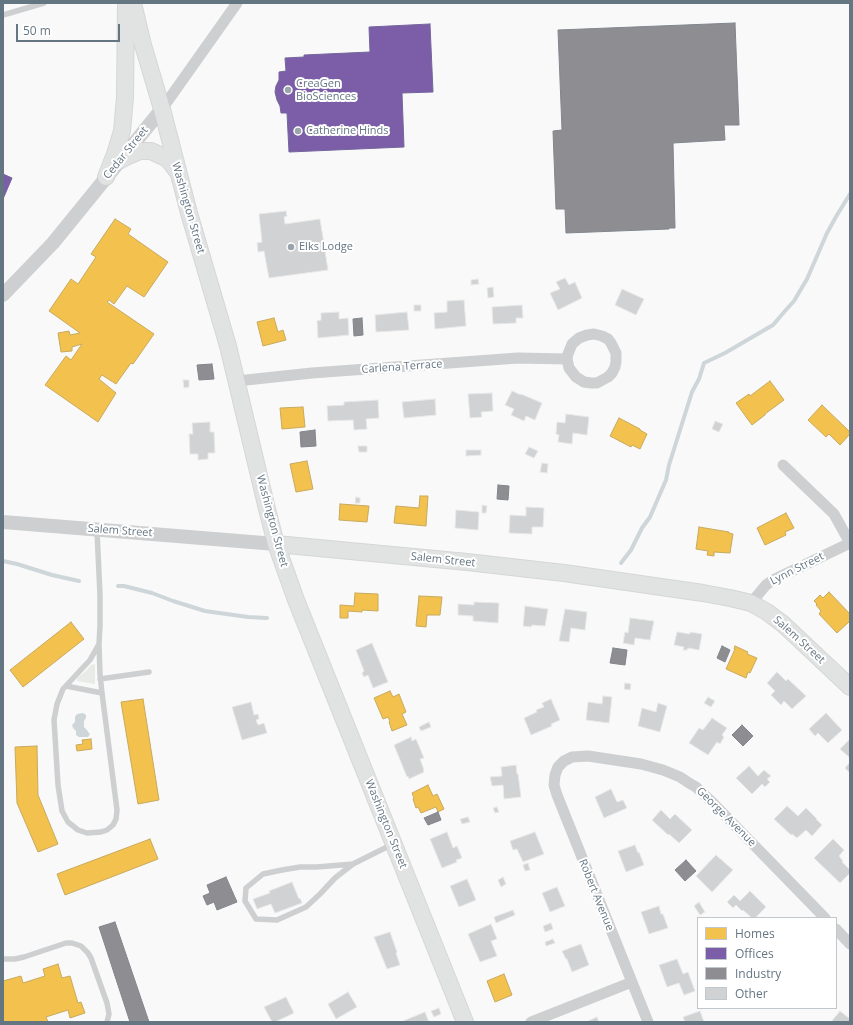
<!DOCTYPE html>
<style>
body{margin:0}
#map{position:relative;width:853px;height:1025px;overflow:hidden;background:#f9f9f9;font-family:"Open Sans",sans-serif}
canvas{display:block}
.frame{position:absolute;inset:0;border:4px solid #657683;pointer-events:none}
.legend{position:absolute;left:697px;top:917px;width:140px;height:92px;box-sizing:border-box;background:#fff;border:1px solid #c1c8cd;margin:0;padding:5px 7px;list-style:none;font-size:12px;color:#657683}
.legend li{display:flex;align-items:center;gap:8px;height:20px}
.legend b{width:20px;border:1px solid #c1c8cd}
.scale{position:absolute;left:16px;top:24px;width:104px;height:18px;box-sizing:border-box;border:2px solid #657683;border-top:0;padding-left:5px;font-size:12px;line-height:14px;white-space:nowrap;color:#657683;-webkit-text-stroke:3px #fff;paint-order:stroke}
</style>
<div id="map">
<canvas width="853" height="1025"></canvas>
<div class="frame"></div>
<ul class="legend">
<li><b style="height:11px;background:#f2c14e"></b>Homes</li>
<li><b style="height:11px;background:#7b5ea7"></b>Offices</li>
<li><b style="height:11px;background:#8d8d92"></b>Industry</li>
<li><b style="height:11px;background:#d0d2d3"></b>Other</li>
</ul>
<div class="scale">50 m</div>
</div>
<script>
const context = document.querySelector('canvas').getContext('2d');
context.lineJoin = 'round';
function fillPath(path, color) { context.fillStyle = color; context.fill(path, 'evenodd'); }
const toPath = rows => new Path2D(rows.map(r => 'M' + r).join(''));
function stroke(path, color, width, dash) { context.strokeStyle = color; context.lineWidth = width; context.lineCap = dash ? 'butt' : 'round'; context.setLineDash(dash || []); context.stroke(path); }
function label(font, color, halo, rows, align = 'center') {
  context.font = font + ' "Open Sans",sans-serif'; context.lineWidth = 4; context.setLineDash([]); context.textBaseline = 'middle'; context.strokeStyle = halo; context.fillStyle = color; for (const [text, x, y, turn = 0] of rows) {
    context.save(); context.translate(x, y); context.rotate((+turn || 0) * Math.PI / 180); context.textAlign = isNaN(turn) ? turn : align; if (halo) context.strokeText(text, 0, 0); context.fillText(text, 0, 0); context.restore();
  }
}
const green = toPath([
 [93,664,95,665,95,684,77,681,77,678,86,671,91,665]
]);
const water = toPath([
 [83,713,86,715,86,718,84,721,84,727,87,730,88,732,90,734,88,737,79,737,76,735,76,731,73,728,72,725,75,722,75,717,77,714]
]);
const homes = toPath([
 [115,219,131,229,128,234,168,262,144,297,127,286,114,304,109,300,107,302,154,334,133,364,131,363,116,384,102,375,99,379,116,393,98,422,45,385,66,356,71,360,82,344,72,347,72,351,61,352,58,333,69,331,70,335,80,333,49,311,71,279,78,284,96,257,91,254,115,219],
 [274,318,278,332,283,330,286,340,263,346,257,322,274,318],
 [770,381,784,400,765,414,765,415,752,425,736,403,749,394,750,396,770,381],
 [822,405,850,432,850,434,840,445,829,434,826,437,808,420,822,405],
 [303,407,305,427,282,429,280,408,303,407],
 [619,418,640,429,640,430,647,434,640,449,632,445,631,447,610,436,619,418],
 [307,461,313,489,296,492,290,464,307,461],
 [420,496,428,496,426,526,394,523,396,506,419,508,420,496],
 [340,504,369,506,367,522,339,520,340,504],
 [786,513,794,528,785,532,786,535,765,545,757,528,786,513],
 [699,527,729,532,729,533,733,534,730,553,714,552,714,556,707,555,708,551,696,549,699,527],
 [829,592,850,614,850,621,837,633,819,614,821,611,816,605,817,604,814,601,820,595,823,598,829,592],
 [355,593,378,594,378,611,362,610,362,612,348,611,348,618,340,618,340,605,354,606,355,593],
 [419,596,442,597,440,615,427,615,426,627,416,626,419,596],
 [71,622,84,639,23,687,10,670,71,622],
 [735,646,748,652,747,654,757,658,750,673,748,672,746,678,726,669,735,649,734,649,735,646],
 [390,691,393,697,399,694,406,712,402,714,407,725,392,731,389,722,390,721,388,717,383,719,374,698,390,691],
 [143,699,159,800,138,804,121,702,143,699],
 [91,739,92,749,77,751,76,745,83,744,82,740,91,739],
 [37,746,38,795,58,844,38,852,17,803,15,747,37,746],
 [428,785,433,796,437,794,444,809,438,812,436,807,421,813,418,807,416,808,413,799,414,798,412,793,428,785],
 [150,839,158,859,65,895,57,874,150,839],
 [58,964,62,978,70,976,78,1003,81,1002,85,1013,70,1018,68,1010,46,1017,48,1022,3,1022,3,981,21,976,23,983,45,976,43,969,58,964],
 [504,974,512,995,495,1002,487,981,504,974]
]);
const offices = toPath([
 [430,24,433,92,402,93,404,147,289,152,287,113,281,113,280,106,277,100,275,92,276,86,279,80,279,72,286,71,285,58,304,57,304,55,370,52,369,27,430,24],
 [3,174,12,178,3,199,3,174]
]);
const industry = toPath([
 [735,23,739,125,724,125,725,140,673,143,675,228,669,228,669,229,566,233,565,209,556,209,553,131,562,130,558,30,735,23],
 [362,318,363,335,354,336,353,319,362,318],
 [212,364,214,379,199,380,197,365,212,364],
 [315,430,316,446,301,447,300,432,315,430],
 [498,485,509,486,508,500,497,499,498,485],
 [722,646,730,650,725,662,717,658,722,646],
 [613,648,627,650,625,665,610,663,613,648],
 [742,725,753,736,743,746,732,735,742,725],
 [438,812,441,820,428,825,424,818,438,812],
 [686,860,696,871,685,881,675,870,686,860],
 [226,877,237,902,217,910,214,902,207,905,203,896,210,893,207,885,226,877],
 [115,922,149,1022,130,1022,99,927,115,922]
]);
const stream = toPath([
 [3,561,17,564,52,575,79,581],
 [621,563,631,550,642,528,650,517,666,480,669,465,692,392,699,379,704,363,725,353,773,325,785,311,794,301,807,279,827,233,837,215,850,194],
 [118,586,124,586,152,593,173,601,205,611,248,617,267,618]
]);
const building = toPath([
 [286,211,287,216,284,217,285,224,320,219,328,270,269,278,264,251,258,252,257,243,262,242,259,214,286,211],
 [565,278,569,285,575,282,582,298,558,310,550,293,560,289,556,282,565,278],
 [478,279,479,284,471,285,471,280,478,279],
 [493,287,494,297,488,298,487,288,493,287],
 [622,289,644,299,636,315,615,305,622,289],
 [464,300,466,326,435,329,434,313,447,312,447,301,464,300],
 [414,305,421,305,421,311,414,311,414,305],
 [522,305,523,318,516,318,516,323,493,324,492,307,522,305],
 [339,312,339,319,348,318,349,335,318,338,317,321,321,320,321,313,339,312],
 [407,312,409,330,376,332,375,315,407,312],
 [183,380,189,380,189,387,184,388,183,380],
 [512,391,521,395,521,394,542,403,535,420,526,416,524,421,511,415,514,409,505,405,512,391],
 [492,393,493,411,481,412,482,417,470,418,468,394,492,393],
 [435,399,436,415,404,418,402,402,435,399],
 [378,400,379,418,366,419,367,429,354,430,353,420,328,421,327,406,344,405,344,402,378,400],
 [566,414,589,417,587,435,573,433,572,444,558,442,559,435,556,434,557,422,565,423,566,414],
 [715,421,723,424,719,432,712,429,715,421],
 [210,422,210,432,214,432,215,453,208,453,208,459,198,460,198,454,190,454,189,434,193,434,192,423,210,422],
 [358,446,367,446,367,452,359,452,358,446],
 [529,447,538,451,534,458,525,454,529,447],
 [466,450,481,450,481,455,466,456,466,450],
 [542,463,548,464,547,473,540,472,542,463],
 [356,497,360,498,360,503,355,503,356,497],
 [482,505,487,506,486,513,482,513,482,505],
 [526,507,544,508,543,527,532,527,532,534,509,533,510,515,526,516,526,507],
 [456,510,479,512,478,530,455,528,456,510],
 [474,602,499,603,498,623,473,621,473,616,458,615,458,604,474,605,474,602],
 [525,606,548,609,545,626,532,625,531,627,523,626,525,606],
 [565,609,587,612,585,630,571,628,569,642,559,641,565,609],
 [630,618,654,621,650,640,635,638,634,645,623,643,625,632,628,633,630,618],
 [677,632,690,634,690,632,702,634,699,650,688,648,687,650,683,650,684,647,674,645,677,632],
 [372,643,388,682,373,688,368,675,364,677,362,673,364,671,356,650,372,643],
 [777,672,786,681,788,679,806,696,792,709,784,701,781,705,771,695,775,691,767,683,777,672],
 [625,683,631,684,630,690,624,689,625,683],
 [603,696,612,697,609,723,586,720,588,702,602,704,603,696],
 [708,697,715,701,711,707,704,703,708,697],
 [551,699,560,720,551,724,552,726,531,735,524,718,537,712,536,710,544,707,542,703,551,699],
 [251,702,254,715,258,714,259,719,256,720,258,725,264,723,267,733,242,740,232,707,251,702],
 [658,703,667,706,660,732,638,726,642,708,656,712,658,703],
 [826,713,842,730,828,743,818,733,815,736,809,729,826,713],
 [712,718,727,728,722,735,724,737,720,744,717,742,708,755,689,743,699,728,703,730,712,718],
 [429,722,431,727,421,731,419,727,429,722],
 [411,737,412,741,416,739,424,758,420,759,424,770,423,770,424,772,409,779,408,776,407,777,394,745,411,737],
 [850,739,850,758,840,749,850,739],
 [850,762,850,773,845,768,850,762],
 [516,765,517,774,518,774,521,797,504,799,503,785,492,786,490,777,502,776,501,767,516,765],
 [749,766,758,776,764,770,771,776,767,779,770,782,765,787,762,784,752,794,736,778,749,766],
 [611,789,617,802,623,800,627,808,604,818,595,797,611,789],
 [787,806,798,816,806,808,817,819,816,819,822,825,812,836,806,830,797,838,792,834,791,835,774,819,787,806],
 [497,807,499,812,495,813,493,808,497,807],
 [661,810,670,819,675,814,692,830,679,843,669,834,668,835,652,820,661,810],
 [468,817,470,822,462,824,460,819,468,817],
 [447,832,453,848,457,846,462,858,456,860,457,862,442,868,430,839,447,832],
 [535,832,544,854,523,862,517,849,513,850,510,841,535,832],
 [833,839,844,850,839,856,843,861,842,862,850,870,850,873,840,883,814,858,833,839],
 [635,845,638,853,639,852,644,865,626,872,618,851,635,845],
 [716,855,733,870,712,892,696,876,716,855],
 [528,863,530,870,525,871,523,865,528,863],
 [503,877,506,884,501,887,498,880,503,877],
 [467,879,476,900,459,907,450,886,467,879],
 [292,882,299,899,300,898,302,903,275,913,271,904,257,909,253,899,270,893,269,891,292,882],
 [557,887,565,906,550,912,542,893,557,887],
 [750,891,766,907,755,918,752,918,743,910,742,911,736,905,733,908,727,902,734,895,740,901,750,891],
 [699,902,705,912,700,915,694,906,699,902],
 [659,906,661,914,663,914,668,928,649,934,641,912,659,906],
 [513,910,515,915,496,923,494,917,513,910],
 [551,923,553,929,545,932,543,926,551,923],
 [491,924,497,939,491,941,497,956,480,962,468,934,491,924],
 [390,932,397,952,396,953,400,965,387,969,374,937,390,932],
 [553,939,555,943,546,946,545,942,553,939],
 [581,944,589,965,572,972,567,959,566,959,562,951,581,944],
 [677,959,683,974,688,972,695,991,684,995,679,983,667,987,659,965,677,959],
 [348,992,357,1007,336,1019,328,1004,348,992],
 [286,997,294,1013,275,1022,272,1022,264,1007,286,997],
 [439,1008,441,1014,434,1017,431,1011,439,1008],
 [700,1011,704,1022,685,1022,683,1017,700,1011],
 [840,1011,850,1019,850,1022,831,1022,840,1011],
 [425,1012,429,1022,403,1022,403,1021,425,1012],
 [597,1017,599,1022,586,1022,597,1017]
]);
const service = toPath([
 [3,15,44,3],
 [97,531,100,595,100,626,99,644],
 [99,644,100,674,102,693,117,810,116,819,113,825,107,830,101,832,87,833,78,830,68,822,62,811,58,785,54,720,57,704,63,689,90,660,99,644],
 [100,679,149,672],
 [66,686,102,693],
 [353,864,335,878,320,894,306,907,277,920,256,919,245,901,246,888,263,874,282,870,300,867,317,867,353,864,393,844],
 [3,959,15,959,24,957,66,943,72,943,81,946,88,953,91,958,107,1003,109,1014,107,1022]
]);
const minor = toPath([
 [162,109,237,3],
 [237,381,312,373,518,358,567,359,568,354,572,344,579,338,587,335,594,334,602,336,608,339,611,343,616,353,616,362,615,367,612,373,608,377,597,383,591,383,584,382,576,377,569,368,567,359],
 [783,465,834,514,850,543],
 [751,603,766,585,773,580,850,543],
 [836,929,850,944],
 [531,1022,632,982],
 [648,1022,557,795,554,785,555,775,558,767,564,761,572,757,588,756,641,764,663,770,680,777,689,783,696,787,713,803,825,918]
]);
const tertiary = toPath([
 [3,295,53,243,162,109],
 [3,522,276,544]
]);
const secondary = toPath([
 [133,3,143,45,162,109,189,213,228,346,267,509,276,544,296,600,465,1022],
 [119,161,126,157,140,151,151,151,166,158,171,163,177,171],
 [106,177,115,154,122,131,125,97,126,3],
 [276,544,467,562,564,573,703,593,730,598,751,603,767,612,783,624,850,687]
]);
const markers = [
 [288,90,4,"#99a4ac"],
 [298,131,4,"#99a4ac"],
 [291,247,4,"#99a4ac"]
];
const poiNames = [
 ["CreaGen",296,84],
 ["BioSciences",296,97],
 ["Catherine Hinds",306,131],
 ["Elks Lodge",299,247]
];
const streetNames = [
 ["Cedar Street",126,153,-51],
 ["Washington Street",188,208,74],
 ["Carlena Terrace",402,367,-4],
 ["Washington Street",272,521,75],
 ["Salem Street",120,531,4],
 ["Salem Street",443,560,6],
 ["Lynn Street",797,569,-27],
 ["Salem Street",799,640,42],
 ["George Avenue",726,817,45],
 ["Washington Street",386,824,68],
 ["Robert Avenue",596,895,68]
];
fillPath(green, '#e8ebe6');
fillPath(water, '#ced6d9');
fillPath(homes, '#f2c14e');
stroke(homes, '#c8aa5e', 1);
fillPath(offices, '#7b5ea7');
stroke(offices, '#74659c', 1);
fillPath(industry, '#8d8d92');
stroke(industry, '#81868e', 1);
stroke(stream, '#ced6d9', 4);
fillPath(building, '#d0d2d3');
stroke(building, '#e8e8e8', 1);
stroke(secondary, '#d5d6d7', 18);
stroke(service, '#cecfd0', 5.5);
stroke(minor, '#cecfd0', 11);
stroke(tertiary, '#cecfd0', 14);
stroke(secondary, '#e1e2e2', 16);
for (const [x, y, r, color] of markers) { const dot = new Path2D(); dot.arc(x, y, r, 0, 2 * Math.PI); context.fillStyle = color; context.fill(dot); stroke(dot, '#fff', 1.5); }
label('11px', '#657683', '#fff', poiNames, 'left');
label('11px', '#657683', '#fff', streetNames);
</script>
